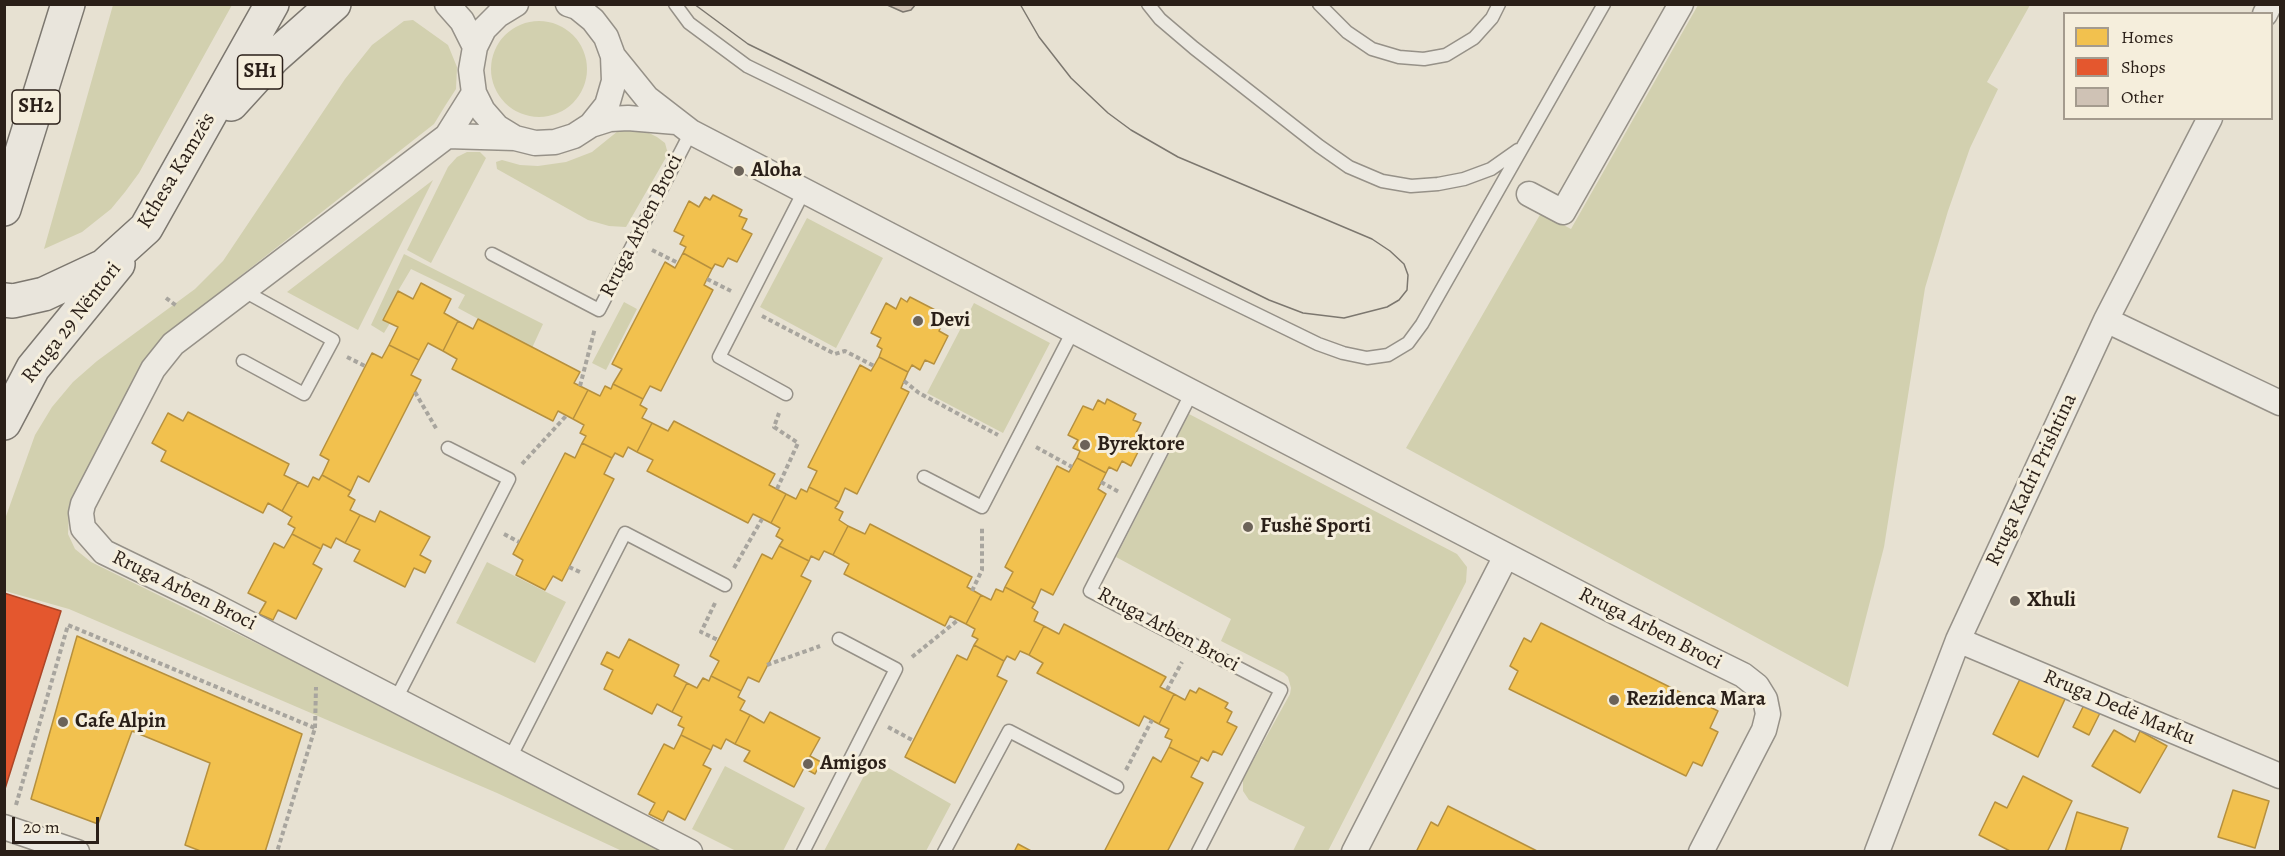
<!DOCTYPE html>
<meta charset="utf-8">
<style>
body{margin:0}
#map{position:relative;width:2285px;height:856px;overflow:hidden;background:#e7e1d2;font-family:Alegreya,serif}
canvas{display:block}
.frame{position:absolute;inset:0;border:6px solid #2a1f18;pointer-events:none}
.legend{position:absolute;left:2063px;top:12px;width:210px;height:108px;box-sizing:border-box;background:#f5eedc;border:2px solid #a49b8e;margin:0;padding:8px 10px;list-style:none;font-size:18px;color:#2a1f18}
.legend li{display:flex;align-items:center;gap:12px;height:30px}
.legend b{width:30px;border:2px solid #a49b8e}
.scale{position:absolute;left:12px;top:817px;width:87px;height:27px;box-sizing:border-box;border:3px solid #2a1f18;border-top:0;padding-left:8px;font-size:18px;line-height:21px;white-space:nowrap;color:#2a1f18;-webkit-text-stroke:4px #f5eedc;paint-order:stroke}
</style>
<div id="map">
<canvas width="2285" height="856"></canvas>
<div class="frame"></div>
<ul class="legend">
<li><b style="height:16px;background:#f2c14e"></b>Homes</li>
<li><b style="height:16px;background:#e4572e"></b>Shops</li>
<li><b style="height:16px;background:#cfc2b5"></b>Other</li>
</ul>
<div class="scale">20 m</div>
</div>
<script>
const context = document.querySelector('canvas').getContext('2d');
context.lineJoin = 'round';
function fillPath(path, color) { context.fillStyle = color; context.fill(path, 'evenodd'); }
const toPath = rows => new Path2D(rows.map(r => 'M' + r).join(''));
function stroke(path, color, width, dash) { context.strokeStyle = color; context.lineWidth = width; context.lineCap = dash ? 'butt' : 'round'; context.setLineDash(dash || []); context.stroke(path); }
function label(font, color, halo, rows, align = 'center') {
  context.font = font + ' Alegreya,serif'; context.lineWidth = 6; context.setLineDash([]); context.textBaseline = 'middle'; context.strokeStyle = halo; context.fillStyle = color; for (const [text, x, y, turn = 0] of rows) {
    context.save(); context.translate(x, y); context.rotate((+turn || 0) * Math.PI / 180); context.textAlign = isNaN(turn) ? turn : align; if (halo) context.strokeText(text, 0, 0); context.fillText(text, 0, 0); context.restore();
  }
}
const green = toPath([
 [113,5,232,5,139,173,125,192,111,209,82,232,44,249],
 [1698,5,2030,5,1987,82,1998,89,1970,148,1948,211,1925,288,1884,547,1848,687,1406,448,1541,213,1571,229],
 [413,20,448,45,457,67,456,89,445,106,434,124,174,328,149,353,69,513,68,534,75,549,91,562,303,666,666,851,622,851,497,793,69,609,5,591,5,519,35,435,52,407,73,382,97,361,195,289,223,261,345,79,372,45,404,21],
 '491 69a48 48 0 1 1 96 0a48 48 0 1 1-96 0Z',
 [630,129,643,130,657,137,665,143,668,154,626,227,609,226,588,220,497,169,496,162,502,160,520,165,538,166,566,162,592,152,618,131],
 [467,152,480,152,486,158,431,263,407,250,448,167,457,157],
 [433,180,358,330,287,292],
 [807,218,883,258,836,348,760,307],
 [404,254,543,324,532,348,458,308,465,295,411,269,398,291,390,323,384,333,371,325],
 [624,302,637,309,606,370,592,363],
 [974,303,1050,343,1003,433,927,393],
 [1189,414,1457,554,1467,567,1466,582,1328,851,1293,851,1305,827,1249,800,1243,791,1243,779,1290,694,1291,688,1288,677,1284,673,1221,641,1231,619,1116,557],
 [487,562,566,602,535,663,456,623],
 [873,759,951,804,926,851,824,851],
 [725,766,805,808,783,851,736,851,692,829]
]);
const homes = toPath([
 [713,195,742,210,739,216,747,219,742,229,752,234,737,262,728,258,723,267,715,264,712,269,683,253,686,247,680,244,684,236,674,231,689,201,699,207,705,197,710,200,713,195],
 [683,253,712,269,704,285,713,290,661,391,650,386,643,399,613,384,622,369,612,364,665,262,675,268,683,253],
 [421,283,451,299,444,313,458,321,443,351,428,343,419,360,389,345,398,327,383,320,398,291,413,299,421,283],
 [910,297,939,312,937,318,943,321,939,331,948,336,934,364,925,360,920,370,912,365,908,372,879,357,882,349,877,346,881,338,871,333,886,303,896,309,901,298,907,302,910,297],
 [478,319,580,372,574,383,588,390,573,419,558,411,553,421,452,369,457,359,443,351,458,321,473,329,478,319],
 [389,345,419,360,411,375,421,380,369,482,358,476,351,491,322,475,329,460,320,455,372,353,382,358,389,345],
 [879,357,908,372,901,388,909,392,857,494,845,488,839,502,809,487,817,471,808,467,860,365,871,371,879,357],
 [613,384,643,399,640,405,647,409,642,418,652,423,637,452,628,447,623,457,615,453,612,458,582,443,586,436,580,433,584,425,573,419,588,390,600,396,605,386,611,389,613,384],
 [1107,399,1136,414,1133,420,1141,423,1136,433,1145,438,1131,466,1122,461,1117,471,1109,467,1106,473,1077,458,1080,451,1073,448,1078,440,1068,435,1083,406,1093,410,1098,400,1105,404,1107,399],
 [188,412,289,464,284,475,298,482,282,511,268,503,263,513,161,461,166,451,152,443,168,413,183,421,188,412],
 [674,421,775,474,769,485,786,494,771,523,753,514,748,523,647,471,653,460,637,452,652,423,668,431,674,421],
 [582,443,612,458,604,474,614,479,562,581,553,576,545,590,516,575,523,560,513,554,565,453,575,458,582,443],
 [1077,458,1106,473,1098,489,1106,494,1053,595,1041,589,1035,603,1005,587,1013,572,1005,567,1057,466,1069,472,1077,458],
 [322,475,351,491,348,496,355,500,350,510,360,515,345,543,336,538,331,548,323,544,321,549,292,534,295,528,288,524,292,517,282,511,298,482,308,487,313,477,319,480,322,475],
 [809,487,839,502,835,508,843,512,839,520,848,526,833,555,824,551,819,560,811,556,809,561,779,546,783,540,776,536,780,528,771,523,786,494,796,499,801,489,807,492,809,487],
 [380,511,430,537,420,555,431,561,425,573,414,568,405,587,354,561,360,550,345,543,360,515,375,522,380,511],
 [870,524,972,577,967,587,981,595,966,624,950,616,945,626,844,574,849,564,833,555,848,526,865,534,870,524],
 [292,534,321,549,313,564,322,569,296,619,278,610,273,620,259,614,266,602,248,593,274,543,284,548,292,534],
 [779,546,809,561,801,576,811,581,759,682,748,677,741,691,711,676,719,661,710,656,762,554,772,559,779,546],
 [1005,587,1035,603,1032,608,1038,612,1034,621,1044,626,1029,655,1020,651,1015,660,1007,656,1004,661,974,645,978,639,972,636,975,629,966,624,981,595,991,600,996,589,1003,592,1005,587],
 [1541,623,1718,711,1710,728,1718,732,1702,766,1693,762,1686,776,1509,689,1518,671,1510,666,1524,638,1531,642,1541,623],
 [1064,624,1166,677,1160,687,1174,694,1159,724,1144,716,1139,726,1037,673,1043,663,1029,655,1044,626,1059,634,1064,624],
 [77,636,302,734,265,852,203,852,185,845,210,763,132,731,98,824,31,799,77,636],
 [629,639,679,665,674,676,687,683,672,712,657,704,652,714,604,689,613,670,601,664,607,652,619,658,629,639],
 [974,645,1004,661,997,676,1007,681,955,783,905,757,957,655,967,660,974,645],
 [2022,675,2066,697,2038,757,1993,734,2022,675],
 [711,676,741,691,738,697,745,701,740,710,750,715,735,744,726,739,721,749,713,745,711,750,681,735,684,728,678,725,682,717,672,712,687,683,697,688,703,678,709,681,711,676],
 [1199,688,1228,703,1225,708,1232,712,1227,722,1237,727,1222,755,1213,751,1208,761,1201,757,1199,762,1169,747,1172,740,1165,737,1169,729,1159,724,1174,694,1185,700,1190,690,1196,693,1199,688],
 [2084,705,2100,713,2089,735,2073,727,2084,705],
 [770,712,820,738,810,756,821,762,815,774,804,768,794,787,744,761,750,751,735,744,750,715,764,723,770,712],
 [2114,730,2135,742,2140,731,2167,746,2140,793,2092,766,2114,730],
 [681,735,711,750,703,765,711,769,685,820,668,811,663,821,649,814,655,803,638,794,664,744,674,749,681,735],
 [1169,747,1199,762,1191,777,1203,783,1167,852,1104,852,1153,757,1161,762,1169,747],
 [2023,776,2072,801,2047,852,2012,852,1979,835,1995,802,2007,808,2023,776],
 [2233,790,2269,801,2255,848,2218,837,2233,790],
 [1448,806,1539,852,1420,852,1417,850,1431,822,1438,826,1448,806],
 [2077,812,2128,828,2120,852,2065,852,2077,812],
 [1018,844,1033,852,1014,852,1018,844]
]);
const shops = toPath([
 [4,593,61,611,4,792,4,593]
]);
const building = toPath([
 [694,4,885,4,903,12,911,10,916,4,1020,4,1039,37,1071,78,1108,113,1131,130,1178,157,1372,239,1390,251,1404,264,1408,275,1407,290,1399,300,1387,307,1344,318,1303,313,1269,300,748,44,694,4],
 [694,4,1020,4,1039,37,1071,78,1108,113,1131,130,1178,157,1372,239,1390,251,1404,264,1408,275,1407,290,1399,300,1387,307,1344,318,1303,313,1269,300,748,44,694,4]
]);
const path = toPath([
 [652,250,678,263],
 [707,279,731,291],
 [166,298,178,307],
 [762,316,835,354,845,351,874,366],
 [347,357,365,366],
 [904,381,919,393,998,435],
 [580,386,595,328],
 [415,392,437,430],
 [1036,447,1072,467],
 [522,464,566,416],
 [1101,482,1119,492],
 [777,489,798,443,774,427,779,413],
 [504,534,519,542],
 [569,567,582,573],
 [734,568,762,519],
 [972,591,982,570,982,527],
 [715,603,701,632,718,640],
 [912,657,958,620],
 [767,665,820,646],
 [1167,690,1182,662],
 [888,727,914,741],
 [315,728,316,687],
 [1126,770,1152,720],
 [16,805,68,625,315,728,277,852]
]);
const lane = toPath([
 [675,4,689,23,747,66,1318,344,1343,353,1367,358,1388,355,1408,343,1422,324,1604,4],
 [1148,4,1160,19,1194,48,1319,146,1349,167,1382,181,1411,186,1438,184,1464,179,1491,169,1518,150],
 [1319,4,1347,32,1372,49,1399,57,1424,59,1446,55,1474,38,1492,18,1499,4],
 [492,254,599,310,691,132],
 [243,361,304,394,333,340,244,291],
 [1192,392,1090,591,1281,690,1198,852],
 [786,394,719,357,804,191],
 [924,477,982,507,1073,331],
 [396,699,509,479,448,448],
 [510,758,625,533,725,585],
 [803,852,896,669,839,639],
 [944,852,1009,731,1117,787]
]);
const street = toPath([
 [447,4,462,21,475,47],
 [516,4,498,15,484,29,475,47,471,70,474,93,483,111,497,127,515,138,535,143,555,142,574,136,591,125,607,105,614,81,613,56,606,37,593,20,577,7,568,4],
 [2265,14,2270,4],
 [613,56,647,98,691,132,1617,613,1743,675,1757,686,1765,699,1768,714,1764,730,1701,852],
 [474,93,447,136,173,344,153,369,83,504,81,513,83,528,104,552,207,602,690,852],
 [591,125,610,119,628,118,676,122],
 [447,136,515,138],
 [1529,194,1563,212,1681,4],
 [2106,320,2280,403],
 [1958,640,2280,776],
 [4,827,77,852],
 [1354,852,1506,556],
 [1877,852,1958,640,2106,320,2210,118]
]);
const primary = toPath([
 [231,104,273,58,334,4],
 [4,300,13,301,44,294,104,266,146,228,272,4],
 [4,423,33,368,118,264]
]);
const highway = toPath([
 [4,209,68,4]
]);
const markers = [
 [739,171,6,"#6c6359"],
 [918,321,6,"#6c6359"],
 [1085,445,6,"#6c6359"],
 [1248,527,6,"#6c6359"],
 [2015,601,6,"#6c6359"],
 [1614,700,6,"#6c6359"],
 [63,722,6,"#6c6359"],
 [808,764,6,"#6c6359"]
];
const shields = [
 [260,72,45],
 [36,107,48]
];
const shieldNames = [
 ["SH1",260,72],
 ["SH2",36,107]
];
const streetNames = [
 ["Kthesa Kamzës",177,171,-59],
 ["Rruga Arben Broci",642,226,-63],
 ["Rruga 29 Nëntori",72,323,-52],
 ["Rruga Kadri Prishtina",2032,480,-65],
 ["Rruga Arben Broci",184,591,26],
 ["Rruga Arben Broci",1650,629,27],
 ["Rruga Arben Broci",1168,630,28],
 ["Rruga Dedë Marku",2119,708,23]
];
const poiNames = [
 ["Aloha",751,171],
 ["Devi",930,321],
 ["Byrektore",1097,445],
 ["Fushë Sporti",1260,527],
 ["Xhuli",2027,601],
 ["Rezidenca Mara",1626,700],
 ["Cafe Alpin",75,722],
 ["Amigos",820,764]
];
fillPath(green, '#d2d0af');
fillPath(homes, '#f2c14e');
stroke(homes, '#b6903e', 1.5);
fillPath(shops, '#e4572e');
stroke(shops, '#ac4627', 1.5);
fillPath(building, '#cfc2b5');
stroke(building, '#7c776f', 1.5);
stroke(lane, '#969188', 15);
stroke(street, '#969188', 27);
stroke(primary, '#7c776f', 36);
stroke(highway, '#7c776f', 36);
stroke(path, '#a8a59e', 4, [4.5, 3]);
stroke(lane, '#ece9e1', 12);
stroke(street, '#ece9e1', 24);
stroke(primary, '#e9e5dc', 33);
stroke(highway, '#e9e5dc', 33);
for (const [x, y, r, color] of markers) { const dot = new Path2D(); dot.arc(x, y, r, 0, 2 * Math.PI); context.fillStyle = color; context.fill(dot); stroke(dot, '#f5eedc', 2); }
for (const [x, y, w] of shields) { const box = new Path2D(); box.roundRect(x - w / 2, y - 17, w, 34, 4.5); context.fillStyle = '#f5eedc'; context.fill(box); stroke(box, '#2a1f18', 1.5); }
label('bold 20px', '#2a1f18', null, shieldNames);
label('21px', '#2a1f18', '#f5eedc', streetNames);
label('bold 21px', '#2a1f18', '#f5eedc', poiNames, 'left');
</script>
